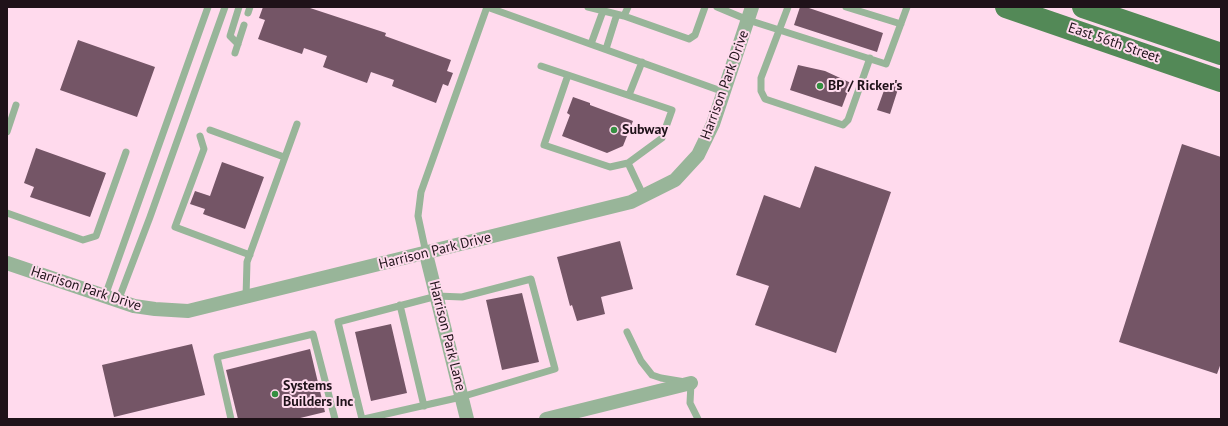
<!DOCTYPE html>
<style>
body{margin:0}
#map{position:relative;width:1228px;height:426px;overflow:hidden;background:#ffdaed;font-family:"PT Sans",sans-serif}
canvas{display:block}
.frame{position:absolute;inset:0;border:8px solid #1f1219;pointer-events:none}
</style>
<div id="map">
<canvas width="1228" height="426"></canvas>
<div class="frame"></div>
</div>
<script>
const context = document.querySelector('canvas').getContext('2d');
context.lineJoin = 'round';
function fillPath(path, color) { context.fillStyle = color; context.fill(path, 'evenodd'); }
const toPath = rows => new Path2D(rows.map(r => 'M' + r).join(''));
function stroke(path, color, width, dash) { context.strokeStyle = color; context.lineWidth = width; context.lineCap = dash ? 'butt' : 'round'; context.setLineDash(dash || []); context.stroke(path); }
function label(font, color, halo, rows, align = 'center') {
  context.font = font + ' "PT Sans",sans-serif'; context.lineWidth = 4; context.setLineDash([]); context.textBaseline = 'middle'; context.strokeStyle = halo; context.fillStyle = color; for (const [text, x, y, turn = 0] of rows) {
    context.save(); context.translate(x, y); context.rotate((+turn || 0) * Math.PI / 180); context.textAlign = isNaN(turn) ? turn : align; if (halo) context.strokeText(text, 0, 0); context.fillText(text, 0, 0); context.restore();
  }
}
const building = toPath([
 [263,7,307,7,386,33,385,36,451,60,447,71,453,73,448,86,443,84,436,103,392,86,394,80,371,72,367,83,323,67,327,56,304,48,302,54,258,39,265,20,259,18],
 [800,7,806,7,883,33,877,52,794,25],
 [78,40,155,67,137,117,60,90],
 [798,65,825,71,851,83,842,107,790,90],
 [887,82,899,86,890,114,877,110],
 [573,97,590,103,590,105,633,121,623,146,607,153,562,136,570,115,567,113],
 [1182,144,1221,157,1221,363,1217,374,1119,342],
 [36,148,106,173,90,217,30,197,34,187,24,183],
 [222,162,264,177,245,229,203,214,205,209,190,204,195,191,210,196],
 [815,166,891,192,836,353,755,325,769,286,736,275,764,195,800,208],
 [620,241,633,289,601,297,605,314,577,321,572,305,570,306,557,257],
 [522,293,539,362,502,370,486,300],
 [391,324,407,393,371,401,355,332],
 [192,344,205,395,114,417,102,365],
 [310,349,325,412,296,419,238,419,226,370]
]);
const service = toPath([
 [487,7,724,92],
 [588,7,624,16],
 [628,7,624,16,689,39,695,35,705,7],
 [717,7,748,20,886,64,907,7],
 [788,7,761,78,761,91,765,99,843,125,848,120,870,58],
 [846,7,901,24],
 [248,13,250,7],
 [238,44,230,36,239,7],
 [591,44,603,11],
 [606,49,617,14],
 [235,53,244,25],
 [541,66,568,75],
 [629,95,642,62],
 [210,130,284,157],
 [7,132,16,105],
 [200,136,204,149,175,227,250,255],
 [628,163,610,167,544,145,568,75,672,110,662,138,628,163,644,197],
 [7,213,83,240,96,236,126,152],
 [426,253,418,216,421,192,487,7],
 [105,296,208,7],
 [246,297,247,262,297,124],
 [118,301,150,217,225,7],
 [400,305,424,406],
 [627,332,641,361,652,375,661,378,691,383,690,403,698,419],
 [231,419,217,357,313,334,335,419],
 [362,419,338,322,437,296,462,297,531,279,555,369,461,397,364,419]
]);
const minor = toPath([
 [426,254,467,419],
 [7,263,134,306,155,309,188,311,631,202,675,180,698,155,713,124,752,7],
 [546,419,691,383]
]);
const primary = toPath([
 [1006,7,1221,81],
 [1083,7,1221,54]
]);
const markers = [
 [820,86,4,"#348f41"],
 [614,130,4,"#348f41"],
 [275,394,4,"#348f41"]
];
const streetNames = [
 ["East 56th Street",1114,43,19],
 ["Harrison Park Drive",725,85,-70],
 ["Harrison Park Drive",435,251,-14],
 ["Harrison Park Drive",86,289,18],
 ["Harrison Park Lane",447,336,76]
];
const poiNames = [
 ["BP / Ricker's",828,86],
 ["Subway",622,130],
 ["Systems",283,386],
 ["Builders Inc",283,402]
];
fillPath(building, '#745566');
stroke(service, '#98b599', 7);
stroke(minor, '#98b599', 14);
stroke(primary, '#538957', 22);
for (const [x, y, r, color] of markers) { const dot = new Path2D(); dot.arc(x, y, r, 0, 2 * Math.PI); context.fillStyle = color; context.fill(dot); stroke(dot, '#ffdaed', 1.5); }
label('14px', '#1f1219', '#ffdaed', streetNames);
label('bold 14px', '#1f1219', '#ffdaed', poiNames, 'left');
</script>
